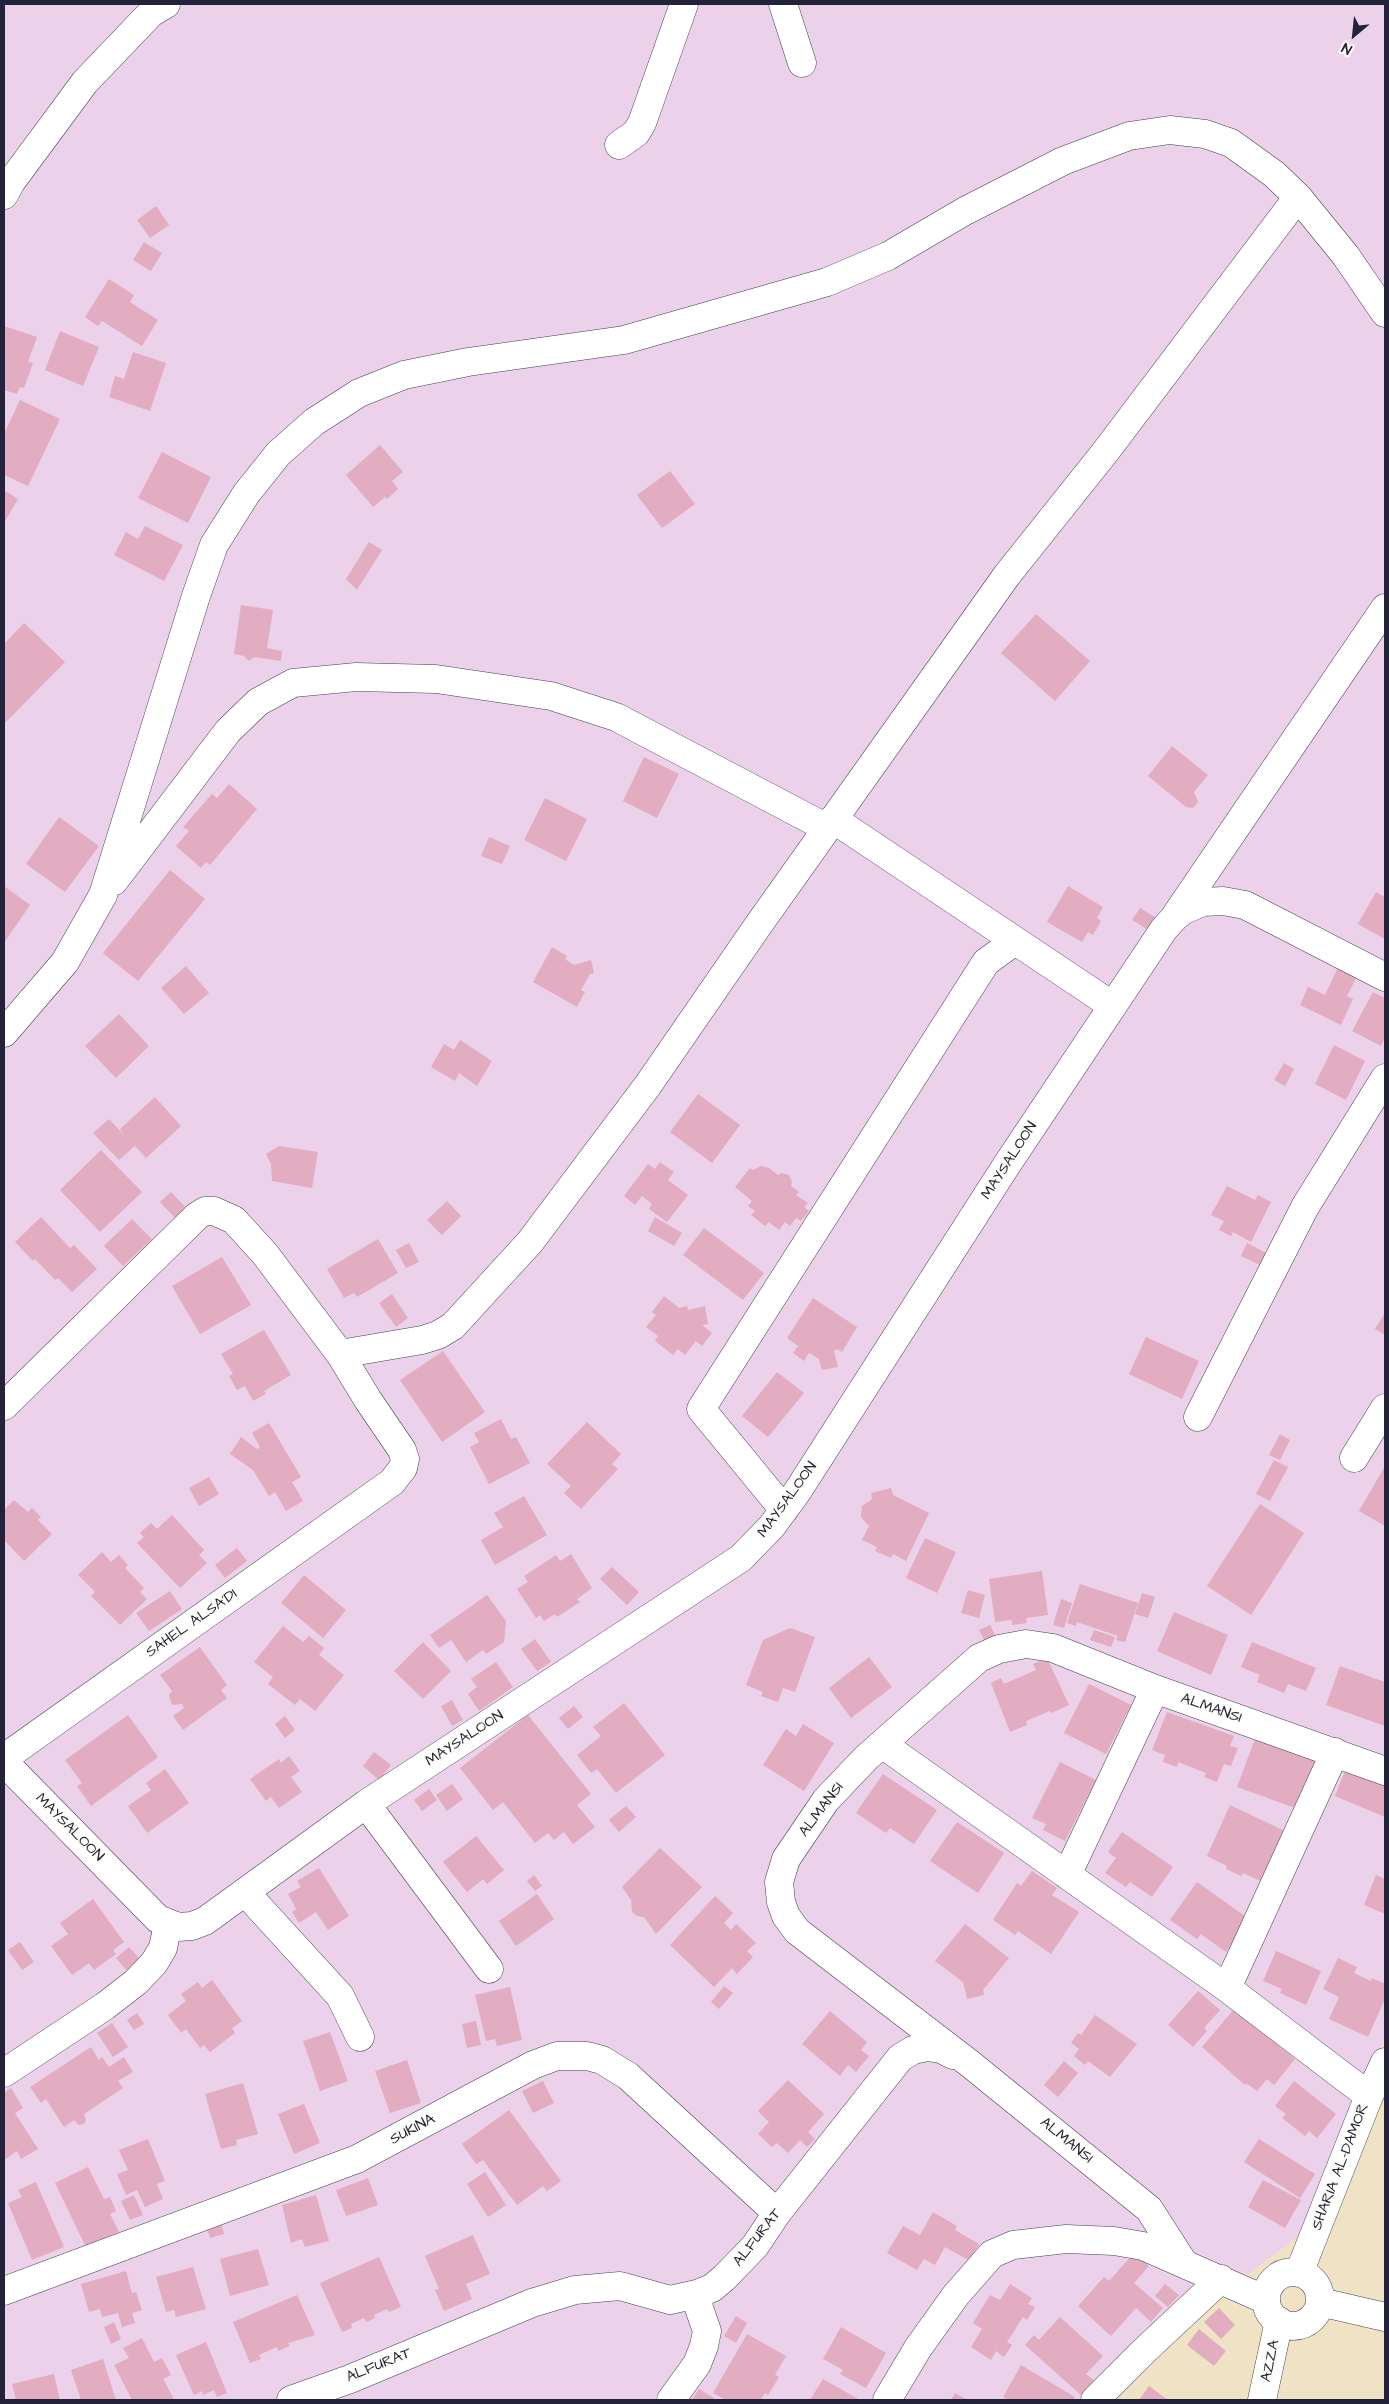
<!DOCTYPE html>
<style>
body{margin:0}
#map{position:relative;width:1389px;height:2404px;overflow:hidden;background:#f0e2c4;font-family:"Architects Daughter",sans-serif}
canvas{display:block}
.frame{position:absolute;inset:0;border:5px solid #22223b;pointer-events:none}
.north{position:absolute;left:1329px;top:10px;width:50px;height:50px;-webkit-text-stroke:4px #fdfcf7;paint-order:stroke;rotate:208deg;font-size:14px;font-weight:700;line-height:20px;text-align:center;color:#22223b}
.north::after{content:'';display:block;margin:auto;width:18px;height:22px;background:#22223b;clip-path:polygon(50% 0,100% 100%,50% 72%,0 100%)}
</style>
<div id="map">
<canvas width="1389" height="2404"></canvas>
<div class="frame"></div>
<div class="north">N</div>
</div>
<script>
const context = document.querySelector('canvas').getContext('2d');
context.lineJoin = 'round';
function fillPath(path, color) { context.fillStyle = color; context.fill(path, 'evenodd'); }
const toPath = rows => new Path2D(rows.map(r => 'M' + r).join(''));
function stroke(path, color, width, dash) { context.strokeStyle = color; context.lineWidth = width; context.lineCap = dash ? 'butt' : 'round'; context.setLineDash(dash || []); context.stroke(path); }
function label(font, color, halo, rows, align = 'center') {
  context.font = font + ' "Architects Daughter",sans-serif'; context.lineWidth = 4.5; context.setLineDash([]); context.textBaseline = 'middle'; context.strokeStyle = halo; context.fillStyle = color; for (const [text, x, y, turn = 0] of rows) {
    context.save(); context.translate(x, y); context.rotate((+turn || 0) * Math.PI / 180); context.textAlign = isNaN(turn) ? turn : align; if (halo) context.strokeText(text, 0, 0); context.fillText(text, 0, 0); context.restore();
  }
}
const built = toPath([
 [4,4,1385,4,1385,2037,1300,2235,1094,2389,1085,2400,4,2400]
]);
const building = toPath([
 [156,206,169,225,150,238,137,220],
 [144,242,162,253,151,271,133,260],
 [109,279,134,295,130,302,158,320,142,346,102,321,98,326,85,317],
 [4,326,37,337,28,362,33,363,24,388,20,387,17,394,4,390],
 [60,331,99,347,83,386,45,370],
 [133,352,166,363,150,411,109,397,115,376,124,379],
 [20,400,60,419,28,486,4,475,4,434],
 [380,445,403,472,392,481,398,489,387,499,385,497,373,507,346,475],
 [162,452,211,477,188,523,138,498],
 [670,471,695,504,662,528,637,495],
 [4,490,18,499,4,523],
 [145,526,183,545,164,581,114,555,126,532,138,539],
 [369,542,382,550,357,590,346,579],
 [241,605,273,610,267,648,282,651,281,661,254,657,249,661,244,656,234,654],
 [1036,614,1090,661,1055,701,1001,653],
 [24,623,65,662,6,722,4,720,4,644],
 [1172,746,1208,775,1194,792,1198,802,1193,808,1186,807,1148,776],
 [644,757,679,774,657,818,623,801],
 [229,784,257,809,210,865,206,862,201,868,176,846,189,831,183,827,212,794,217,798],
 [545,798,587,819,566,861,524,840],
 [59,817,99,846,65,892,26,864],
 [489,837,510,846,502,864,481,856],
 [170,870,205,899,138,981,103,953],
 [4,886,30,905,4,943],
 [1068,886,1103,907,1097,918,1101,921,1093,935,1088,932,1082,942,1047,922],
 [1376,892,1385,897,1385,939,1358,924],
 [1140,908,1158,919,1150,931,1132,920],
 [552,947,567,956,565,959,574,965,591,960,594,973,590,974,581,990,585,992,577,1007,533,982],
 [1342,959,1361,968,1347,996,1353,999,1341,1025,1300,1005,1308,987,1325,995],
 [186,966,209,993,184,1014,161,988],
 [1373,992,1385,998,1385,1037,1381,1046,1352,1031],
 [119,1014,149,1046,116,1078,85,1046],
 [460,1040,492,1061,477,1086,459,1073,455,1081,431,1067,444,1044,454,1050],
 [1334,1045,1365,1061,1346,1100,1315,1084],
 [1284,1063,1294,1069,1285,1086,1274,1080],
 [698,1094,740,1125,712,1163,670,1132],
 [155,1097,181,1126,146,1158,135,1146,119,1160,93,1133,109,1119,123,1134,120,1129],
 [279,1146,318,1152,312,1188,272,1181,271,1164,266,1154],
 [101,1150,142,1192,100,1232,60,1190],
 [660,1162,674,1172,668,1180,688,1195,667,1222,649,1209,652,1204,642,1196,635,1205,624,1196,648,1164,655,1169],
 [761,1166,769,1168,778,1175,781,1173,789,1175,792,1182,791,1186,799,1192,796,1195,808,1203,804,1207,809,1211,801,1221,796,1218,790,1226,785,1222,779,1230,769,1222,765,1226,751,1215,755,1211,748,1206,752,1201,735,1187,750,1168,753,1170],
 [1227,1186,1255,1200,1258,1195,1271,1202,1251,1242,1233,1232,1231,1236,1219,1230,1224,1221,1211,1215],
 [171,1192,187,1209,176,1219,160,1202],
 [447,1201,461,1216,442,1235,427,1220],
 [41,1217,70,1248,74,1245,97,1269,72,1292,58,1278,55,1280,35,1259,33,1261,15,1242],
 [655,1217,682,1233,674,1246,648,1231],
 [132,1219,152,1239,123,1266,104,1246],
 [704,1228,764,1273,743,1300,683,1255],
 [378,1239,398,1273,357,1297,354,1293,344,1298,327,1269],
 [409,1243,419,1262,406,1268,396,1250],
 [1247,1243,1268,1254,1262,1266,1241,1256],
 [222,1257,251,1305,200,1334,172,1286],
 [392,1294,408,1318,396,1327,379,1303],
 [664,1296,679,1308,687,1306,688,1310,705,1306,708,1324,702,1325,712,1333,702,1346,696,1341,685,1355,678,1349,673,1355,655,1341,658,1336,646,1327,656,1315,652,1312],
 [813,1298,857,1327,842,1352,837,1349,834,1351,838,1367,822,1370,819,1359,809,1353,804,1361,793,1353,798,1346,787,1338],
 [1385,1313,1385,1335,1375,1329],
 [264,1330,291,1375,264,1391,266,1394,253,1401,245,1386,237,1390,229,1376,233,1374,221,1354],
 [1146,1337,1199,1361,1182,1399,1129,1374],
 [443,1351,485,1412,442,1442,400,1380],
 [777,1372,804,1393,768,1437,742,1416],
 [501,1419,511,1439,516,1437,530,1463,489,1484,470,1447,479,1442,474,1433],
 [587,1422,621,1454,612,1464,618,1469,581,1509,564,1493,571,1486,547,1464],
 [269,1423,301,1477,292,1482,303,1501,286,1511,275,1492,269,1496,253,1470,230,1454,241,1437,257,1449,260,1447,252,1433],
 [1280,1434,1290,1440,1280,1460,1269,1455],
 [1274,1460,1288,1467,1270,1501,1256,1494],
 [1385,1466,1385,1526,1359,1511],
 [209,1477,219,1494,199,1506,189,1488],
 [891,1488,893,1495,929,1513,906,1561,893,1554,891,1558,875,1551,877,1547,862,1540,869,1526,861,1517,862,1506,872,1499,871,1493],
 [524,1496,547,1535,495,1565,481,1540,503,1527,494,1513],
 [14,1500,28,1512,32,1508,41,1517,38,1520,52,1534,24,1561,4,1540,4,1510],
 [1260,1504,1304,1533,1251,1615,1207,1586],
 [172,1515,204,1550,199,1555,207,1563,180,1588,137,1543,144,1537,140,1533,151,1523,157,1529],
 [925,1538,956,1552,937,1593,906,1578],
 [237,1548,247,1561,225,1578,215,1565],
 [102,1552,111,1562,119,1555,128,1565,125,1568,144,1588,140,1592,147,1599,120,1625,91,1596,95,1592,78,1575],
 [571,1554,592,1588,577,1599,580,1602,557,1617,555,1614,544,1621,540,1615,536,1618,517,1589,528,1582,524,1576,556,1555,560,1561],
 [612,1567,639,1592,627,1605,600,1579],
 [1042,1571,1048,1615,1026,1618,1027,1623,1012,1625,1012,1620,995,1622,989,1579],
 [304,1575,346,1610,323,1638,281,1603],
 [1080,1584,1138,1603,1125,1642,1116,1640,1118,1636,1077,1622,1076,1626,1067,1623],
 [968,1590,985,1595,979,1618,961,1613],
 [170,1591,182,1609,149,1631,136,1613],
 [1142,1593,1155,1597,1148,1618,1135,1614],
 [487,1595,506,1621,504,1642,486,1654,483,1650,466,1662,451,1640,439,1648,430,1635],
 [1061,1599,1072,1603,1064,1628,1053,1625],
 [1174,1612,1228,1635,1211,1675,1157,1651],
 [990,1625,998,1641,987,1646,979,1630],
 [283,1626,303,1642,309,1636,324,1648,319,1655,344,1675,315,1711,300,1699,295,1705,268,1684,273,1677,254,1662],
 [790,1628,815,1637,795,1692,783,1688,778,1702,761,1696,763,1692,746,1685,763,1640],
 [1094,1630,1115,1637,1111,1647,1090,1640],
 [535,1639,551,1662,537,1671,521,1649],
 [423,1642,451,1671,423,1699,394,1671],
 [1252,1642,1316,1668,1306,1691,1288,1684,1284,1693,1257,1682,1260,1675,1241,1667],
 [200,1647,227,1685,221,1690,227,1698,183,1730,173,1716,184,1708,182,1704,172,1705,169,1695,172,1691,160,1675],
 [869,1657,892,1687,851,1718,829,1688],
 [1047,1658,1069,1705,1051,1713,1050,1711,1026,1721,1027,1725,1010,1732,991,1683,1001,1678,1004,1684,1036,1670,1033,1664],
 [496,1662,513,1687,479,1711,468,1694,477,1687,471,1679],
 [1340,1666,1385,1682,1385,1726,1326,1705],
 [1089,1684,1131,1705,1106,1754,1064,1733],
 [452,1700,463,1720,452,1726,441,1706],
 [624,1703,665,1755,616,1793,597,1769,591,1773,577,1755,601,1736,593,1727],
 [574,1706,583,1717,568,1729,559,1718],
 [1167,1712,1234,1736,1230,1746,1238,1748,1231,1766,1224,1764,1217,1782,1204,1777,1206,1773,1178,1762,1177,1767,1163,1762,1165,1755,1152,1750],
 [128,1715,158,1757,91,1806,77,1786,82,1783,65,1760],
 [528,1715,591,1794,577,1805,595,1827,573,1844,564,1832,554,1840,548,1833,535,1843,503,1802,493,1810,460,1768],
 [285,1716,295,1730,285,1738,275,1724],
 [803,1724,834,1743,804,1791,763,1765,786,1729,796,1736],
 [1255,1739,1315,1761,1298,1809,1237,1787],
 [374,1752,391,1765,379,1780,363,1766],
 [289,1756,300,1771,291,1777,302,1792,279,1808,271,1797,266,1801,250,1779,279,1759,281,1763],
 [1060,1762,1096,1780,1065,1841,1043,1830,1046,1824,1032,1818],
 [1347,1766,1385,1782,1385,1817,1335,1796],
 [165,1769,189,1803,147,1833,128,1806,151,1790,146,1783],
 [883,1774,937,1810,914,1844,890,1828,886,1833,856,1813],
 [452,1784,463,1799,447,1811,436,1795],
 [429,1789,437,1800,422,1811,414,1800],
 [1230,1805,1289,1833,1265,1883,1243,1873,1241,1876,1226,1869,1227,1866,1207,1856],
 [626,1806,636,1817,619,1832,609,1820],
 [957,1822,1004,1853,978,1893,930,1861],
 [1122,1832,1173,1867,1152,1897,1130,1882,1126,1887,1105,1873,1116,1858,1108,1852],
 [476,1836,504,1870,487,1884,483,1879,467,1892,443,1862],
 [660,1848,702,1887,656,1934,644,1917,637,1916,632,1912,631,1900,622,1887],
 [319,1868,349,1916,328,1930,316,1912,299,1923,292,1912,296,1909,288,1894,301,1887,297,1881],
 [1032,1871,1057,1888,1052,1895,1079,1912,1051,1954,1018,1931,1015,1935,993,1920,1017,1883,1021,1886],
 [534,1875,542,1886,535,1891,527,1881],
 [1376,1875,1385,1879,1385,1914,1364,1905],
 [1197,1882,1249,1919,1226,1952,1201,1934,1197,1939,1170,1920],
 [537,1894,554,1919,516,1946,499,1921],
 [715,1896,733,1913,724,1923,731,1930,736,1924,756,1943,747,1951,753,1957,737,1974,732,1968,714,1987,670,1945],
 [93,1899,124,1942,113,1950,116,1954,94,1970,89,1963,72,1975,51,1946,68,1934,60,1923],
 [965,1924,1009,1958,983,1990,984,1995,967,1999,963,1982,935,1961],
 [20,1942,34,1962,22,1970,8,1950],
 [129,1947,141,1960,128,1972,116,1958],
 [1276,1951,1321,1971,1306,2005,1280,1993,1282,1989,1263,1981],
 [1338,1958,1357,1967,1354,1973,1371,1981,1372,1978,1385,1984,1385,1999,1368,2037,1329,2019,1339,1997,1323,1989],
 [212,1980,242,2021,232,2028,235,2033,210,2052,204,2045,200,2048,186,2029,181,2033,168,2015,186,2001,181,1994,198,1982,202,1988],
 [724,1986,733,1993,719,2009,711,2002],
 [510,1987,522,2040,497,2046,495,2039,486,2041,475,1995],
 [1198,1991,1220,2010,1204,2028,1207,2031,1193,2047,1168,2025],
 [1234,2009,1295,2059,1274,2085,1267,2079,1257,2091,1246,2083,1245,2085,1202,2047],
 [830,2011,867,2042,861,2050,869,2056,856,2072,848,2065,840,2076,802,2044],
 [137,2013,144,2024,134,2030,127,2020],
 [1095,2015,1137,2044,1110,2077,1088,2061,1085,2065,1074,2056,1079,2049,1071,2043,1078,2033,1081,2035],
 [476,2021,481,2045,467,2048,462,2024],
 [112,2023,128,2047,113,2057,97,2033],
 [330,2032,348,2081,320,2091,303,2041],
 [91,2047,99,2060,102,2057,109,2067,124,2057,133,2072,118,2081,123,2088,84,2114,86,2120,84,2124,79,2125,74,2120,64,2127,46,2099,41,2103,30,2087],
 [407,2060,421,2103,390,2113,375,2071],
 [1064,2061,1078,2073,1058,2097,1044,2085],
 [788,2080,824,2114,808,2132,815,2139,807,2147,800,2140,788,2153,777,2143,772,2147,758,2134,769,2122,758,2111],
 [543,2081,554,2103,533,2113,522,2091],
 [1294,2081,1336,2114,1317,2138,1309,2131,1305,2136,1282,2118,1286,2114,1275,2106],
 [243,2083,258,2134,236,2140,237,2145,221,2149,205,2094],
 [11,2088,23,2108,15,2113,38,2149,21,2159,17,2151,4,2160,4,2093],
 [304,2104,320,2143,294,2154,278,2114],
 [509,2110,561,2181,547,2191,543,2186,517,2205,483,2160,476,2164,462,2144],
 [148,2139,165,2181,157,2184,163,2199,145,2207,137,2190,126,2195,117,2174,128,2170,119,2150],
 [1259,2139,1315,2174,1300,2198,1244,2162],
 [88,2167,104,2199,110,2197,116,2211,110,2214,119,2232,86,2247,55,2183],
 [485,2172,506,2205,488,2217,467,2184],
 [368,2178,378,2205,346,2216,336,2190],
 [1263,2180,1301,2200,1285,2228,1248,2207],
 [36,2182,64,2247,32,2260,8,2203,22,2197,18,2190],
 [134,2195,143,2215,130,2220,121,2201],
 [316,2195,329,2241,305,2247,302,2239,291,2243,282,2205],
 [933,2212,957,2226,955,2230,979,2244,970,2261,945,2247,935,2265,924,2259,917,2270,887,2253,903,2226,920,2235],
 [218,2214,224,2234,210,2238,204,2218],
 [473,2235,490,2274,466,2284,472,2299,444,2311,435,2290,439,2289,425,2256],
 [258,2249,269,2285,230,2296,220,2259],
 [1134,2253,1149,2266,1134,2283,1163,2308,1151,2322,1136,2308,1111,2336,1078,2306,1104,2277,1109,2281],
 [379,2257,401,2307,389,2312,387,2309,374,2315,375,2318,366,2322,364,2318,351,2324,352,2328,342,2332,320,2283],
 [193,2267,206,2309,176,2317,174,2310,166,2312,156,2277],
 [126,2271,132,2293,136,2292,142,2310,132,2313,135,2323,122,2327,118,2313,102,2317,100,2309,89,2312,81,2284],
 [1010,2284,1032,2298,1028,2304,1035,2307,1027,2320,1023,2317,1007,2342,1012,2345,1004,2357,996,2351,991,2360,971,2347,982,2329,973,2323,990,2295,1000,2300],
 [1165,2284,1179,2295,1168,2307,1155,2296],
 [297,2295,315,2335,288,2343,290,2346,278,2351,277,2347,259,2355,261,2359,250,2363,233,2322],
 [1219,2308,1235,2325,1221,2339,1204,2322],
 [736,2316,747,2323,736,2343,724,2336],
 [1060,2317,1103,2356,1086,2374,1095,2381,1082,2396,1025,2345,1034,2335,1039,2340],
 [114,2322,121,2339,111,2344,104,2327],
 [841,2327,886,2353,866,2388,840,2374,843,2370,823,2359],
 [1199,2329,1226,2351,1214,2366,1187,2345],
 [747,2334,786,2356,775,2375,779,2377,768,2395,765,2393,761,2400,726,2400,713,2393],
 [142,2338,154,2362,162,2358,171,2375,163,2379,174,2399,171,2400,132,2400,114,2365,129,2358,123,2348],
 [206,2342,227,2393,217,2397,214,2390,203,2395,202,2391,194,2395,176,2355],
 [103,2359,116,2400,81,2400,71,2370],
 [1021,2365,1075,2397,1073,2400,1009,2400,1003,2397],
 [54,2374,60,2400,16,2400,12,2384],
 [823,2379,860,2400,810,2400],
 [1149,2386,1168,2400,1139,2400],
 [699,2389,714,2398,713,2400,692,2400],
 [955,2393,967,2400,951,2400]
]);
const minor = toPath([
 [783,4,802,63],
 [619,145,636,133,642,123,684,4],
 [4,195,11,182,85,82,151,13,166,4],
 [833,819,1113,1006],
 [114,881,228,731,258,702,293,683,356,677,436,679,551,696,616,717,827,828],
 [1176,915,1385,608],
 [4,1033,65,962,103,895,196,596,214,545,246,494,278,454,314,422,359,393,404,375,468,362,624,340,827,282,888,256,965,211,1063,161,1129,136,1170,130,1205,134,1231,143,1274,174,1298,197,1346,256,1385,313],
 [340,1354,422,1340,438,1335,453,1326,530,1242,648,1085,757,927,1007,575,1106,451,1298,197],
 [4,1406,197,1216,205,1211,214,1211,234,1220,265,1254,340,1354,368,1400,402,1450,405,1459,403,1468,392,1482,4,1758],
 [1198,1417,1305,1207,1385,1078],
 [1354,1458,1385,1408],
 [784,1510,701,1409,986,962,1015,941],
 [882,1744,1227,1988,1369,2096],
 [4,1762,158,1919,178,1927,192,1926,205,1921,366,1804,741,1558,772,1526,797,1492,1006,1166,1164,929,1176,916,1184,910,1203,902,1223,901,1245,905,1385,977],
 [366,1804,489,1969],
 [1067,1875,1155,1689],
 [245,1892,340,1996,360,2037],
 [1227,1988,1335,1752],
 [4,2073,105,2006,136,1982,154,1963,163,1948,168,1924],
 [1183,2262,1149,2209,969,2063,797,1931,786,1916,781,1902,779,1882,786,1859,826,1800,866,1758,979,1658,999,1649,1026,1644,1053,1648,1155,1689,1385,1771],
 '1266 2299a27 27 0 1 1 54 0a27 27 0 1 1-54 0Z',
 [1299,2273,1369,2096,1385,2062],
 [4,2291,357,2159,533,2065,557,2056,587,2056,602,2060,628,2076,777,2213],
 [1320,2302,1385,2317],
 [291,2400,350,2379,532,2303,575,2290,620,2286,670,2300,697,2294,712,2288,724,2278,755,2246,777,2213,900,2058,913,2050,927,2047,941,2049,953,2055],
 [671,2400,697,2364,704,2346,707,2331,699,2308,697,2294],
 [887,2400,918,2348,956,2295,992,2254,1013,2245,1066,2239,1114,2241,1143,2246,1266,2300],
 [1095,2400,1144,2351,1221,2279],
 [1262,2400,1279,2321]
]);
const streetNames = [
 ["MAYSALOON",1010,1161,-57],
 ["MAYSALOON",788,1500,-54],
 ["SAHEL ALSA'DI",192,1624,-35],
 ["ALMANSI",1211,1709,19],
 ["MAYSALOON",465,1739,-33],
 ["ALMANSI",822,1810,-53],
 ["MAYSALOON",69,1828,45],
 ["SUKINA",413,2130,-28],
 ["ALMANSI",1066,2141,39],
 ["SHARIA AL-DAMOR",1341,2167,-69],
 ["ALFURAT",758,2238,-52],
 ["AZZA",1271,2361,-78],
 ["ALFURAT",379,2366,-22]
];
fillPath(built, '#ecd1ea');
fillPath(building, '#e2acc1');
stroke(minor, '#413f50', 29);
stroke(minor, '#fff', 28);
label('15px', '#22223b', '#fdfcf7', streetNames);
</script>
